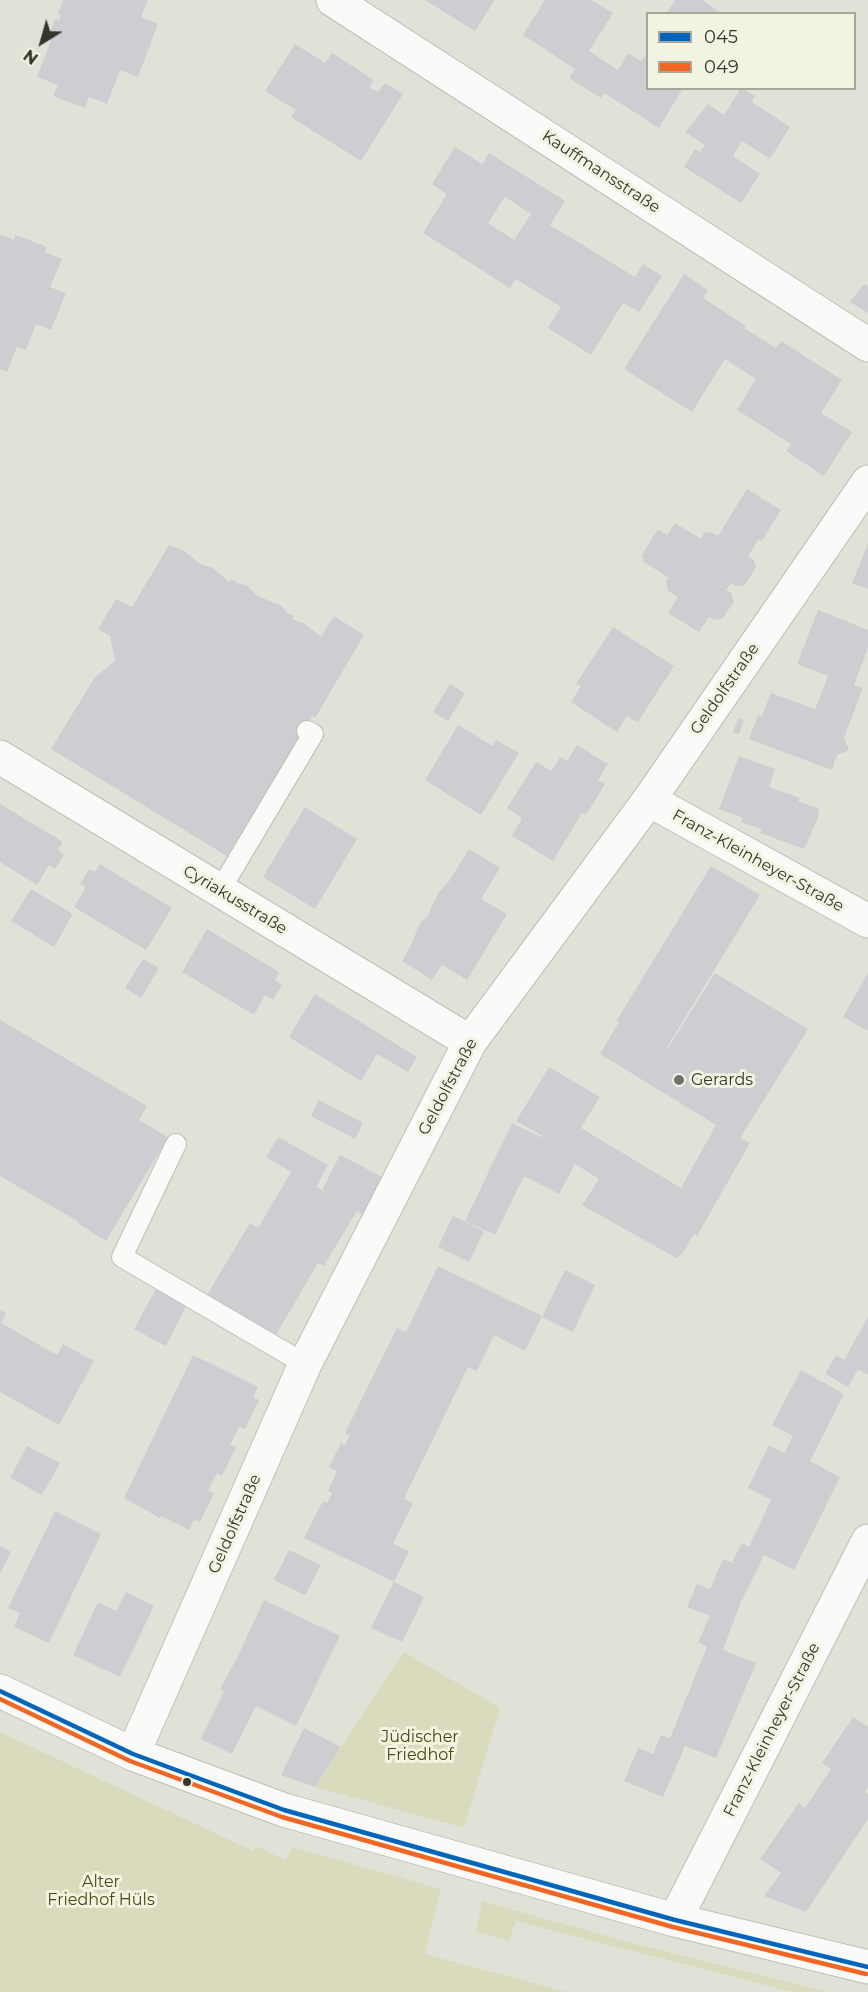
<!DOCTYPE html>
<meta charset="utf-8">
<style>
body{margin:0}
#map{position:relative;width:868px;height:1992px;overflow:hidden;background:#e1e2d7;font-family:Montserrat,sans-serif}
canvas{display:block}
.legend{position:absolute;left:646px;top:12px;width:210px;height:78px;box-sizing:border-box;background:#f2f3e0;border:2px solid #a6a799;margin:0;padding:8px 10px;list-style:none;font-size:18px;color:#35352e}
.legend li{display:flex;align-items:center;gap:12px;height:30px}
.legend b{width:30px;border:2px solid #a6a799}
.north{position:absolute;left:12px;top:12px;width:60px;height:60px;-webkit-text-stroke:4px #f2f3e0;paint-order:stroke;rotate:217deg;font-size:16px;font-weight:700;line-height:24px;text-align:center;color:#35352e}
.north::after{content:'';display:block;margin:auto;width:21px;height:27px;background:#35352e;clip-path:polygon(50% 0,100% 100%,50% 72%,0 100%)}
</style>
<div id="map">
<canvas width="868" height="1992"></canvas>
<ul class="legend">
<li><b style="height:8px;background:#0065bd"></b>045</li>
<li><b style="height:8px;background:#f26522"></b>049</li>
</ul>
<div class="north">N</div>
</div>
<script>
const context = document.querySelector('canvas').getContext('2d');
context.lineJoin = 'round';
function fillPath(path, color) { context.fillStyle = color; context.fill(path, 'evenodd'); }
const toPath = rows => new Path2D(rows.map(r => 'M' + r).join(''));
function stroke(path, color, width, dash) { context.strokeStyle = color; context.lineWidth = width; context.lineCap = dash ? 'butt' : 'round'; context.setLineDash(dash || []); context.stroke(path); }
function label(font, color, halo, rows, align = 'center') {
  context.font = font + ' Montserrat,sans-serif'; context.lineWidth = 6; context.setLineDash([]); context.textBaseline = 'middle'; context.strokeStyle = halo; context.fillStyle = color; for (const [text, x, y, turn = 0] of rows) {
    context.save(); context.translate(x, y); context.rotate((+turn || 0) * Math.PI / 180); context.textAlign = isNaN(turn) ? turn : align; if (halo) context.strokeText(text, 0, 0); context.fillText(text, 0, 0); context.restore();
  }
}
const green = toPath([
 [404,1652,500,1708,464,1828,315,1787],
 [0,1732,253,1851,256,1846,286,1860,292,1847,441,1889,425,1954,567,1992,0,1992],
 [482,1901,639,1945,829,1992,792,1992,516,1921,509,1941,476,1932]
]);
const building = toPath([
 [63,0,148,0,141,17,158,24,138,77,120,70,107,104,89,97,85,108,53,96,58,85,37,77,51,40,48,38,55,19,59,20,61,14,58,14],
 [425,0,495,0,475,31],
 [545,0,591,0,613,13,589,51,618,70,628,53,641,61,648,52,648,88,683,88,659,128,604,93,601,98,569,78,575,69,523,35],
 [675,0,702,0,723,14,666,14],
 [295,44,325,63,332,53,374,80,369,87,378,92,385,83,403,94,361,161,291,117,296,110,265,91],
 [741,88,755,96,752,102,790,127,770,159,742,141,733,156,760,174,741,203,684,167,695,149,700,152,705,145,685,132,708,104,724,115],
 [455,147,482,164,489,153,565,201,550,225,635,277,643,264,662,276,639,312,623,303,591,355,548,328,561,307,516,279,510,288,423,233,447,194,432,184],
 [505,197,531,214,514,240,488,223],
 [0,234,14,240,16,235,47,247,45,252,62,259,50,287,66,293,51,330,36,324,26,350,17,347,7,372,0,369],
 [684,274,708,290,703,298,746,326,744,328,776,348,781,341,842,380,821,413,852,432,824,476,786,451,791,444,737,410,756,379,725,359,692,412,624,369],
 [864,284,868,287,868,313,850,302],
 [747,489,781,510,762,541,758,540,748,556,754,560,756,567,745,585,736,586,731,583,726,590,731,593,734,602,722,619,715,620,709,617,699,632,668,613,678,597,668,591,666,582,669,578,644,562,642,555,658,529,667,535,675,523,701,539,704,533,711,532,718,536],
 [868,544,868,589,852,583],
 [169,545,184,551,200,564,213,568,229,582,231,579,237,583,246,585,258,596,282,606,287,613,294,616,292,619,305,624,321,637,334,616,364,635,315,718,312,716,227,856,51,749,95,677,115,661,110,636,98,629,116,599,132,607],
 [818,610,868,630,868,648,854,685,863,688,844,738,849,750,837,755,832,770,749,739,758,715,762,716,771,693,815,709,828,676,797,664],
 [613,627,674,666,638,722,627,716,617,732,571,702,581,686,576,684],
 [450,684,465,693,448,721,433,712],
 [738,718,744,721,739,734,733,732],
 [458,725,493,746,496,740,519,753,481,815,425,780],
 [577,745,608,764,598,780,605,784,586,815,582,813,553,861,512,836,522,818,507,808,536,762,551,771,560,757,567,761],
 [739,756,775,769,769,787,800,798,798,801,819,809,818,818,804,849,760,833,762,829,741,822,743,818,719,809],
 [0,804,63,842,58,850,64,855,55,869,49,865,37,885,0,862],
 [305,807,357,839,315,909,263,877],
 [469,849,500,868,481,899,507,914,467,980,442,965,432,980,402,961,411,945,420,923,427,917,439,892,450,880],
 [100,864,172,908,146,950,74,907,86,887,80,884,89,869,95,872],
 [711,866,760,895,666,1049,667,1050,715,973,808,1029,740,1138,750,1143,697,1236,694,1234,682,1254,676,1258,582,1205,599,1179,575,1164,559,1194,524,1176,495,1235,465,1221,512,1123,543,1138,541,1135,516,1121,549,1067,600,1097,581,1128,681,1188,716,1125,600,1054,619,1022,617,1020],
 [31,889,73,914,54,947,11,921],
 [207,929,279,972,275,980,282,985,273,1000,265,995,254,1015,182,972],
 [143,959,159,968,141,998,125,988],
 [868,973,868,1031,843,1017],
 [315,994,417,1057,408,1072,377,1054,361,1081,289,1037],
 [0,1020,147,1106,139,1120,168,1137,106,1241,77,1223,79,1222,0,1176],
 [319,1100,363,1123,355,1139,311,1116],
 [278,1137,328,1165,316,1187,322,1190,340,1155,384,1178,365,1216,357,1211,324,1266,318,1263,276,1335,207,1295,250,1223,258,1228,291,1172,266,1157],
 [453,1216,484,1231,469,1262,438,1247],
 [438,1266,542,1316,525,1351,494,1335,477,1371,468,1367,404,1499,413,1503,393,1544,409,1551,394,1582,304,1538,323,1501,327,1503,332,1493,328,1491,337,1471,329,1467,341,1443,345,1445,350,1435,345,1433,397,1328,406,1332],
 [565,1270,595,1285,573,1332,542,1317],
 [156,1289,186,1306,166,1346,134,1329],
 [0,1310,6,1313,1,1323,57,1355,63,1344,94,1361,59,1425,0,1392],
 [868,1317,868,1375,858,1369,848,1387,825,1374,836,1355,844,1360],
 [193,1355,258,1387,253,1397,259,1400,245,1429,239,1427,230,1445,236,1447,222,1476,217,1473,208,1491,214,1493,200,1522,194,1520,189,1530,161,1516,160,1518,124,1498],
 [801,1370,844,1394,810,1461,840,1477,794,1570,764,1555,741,1602,723,1650,756,1663,716,1758,685,1746,663,1797,624,1781,638,1748,653,1754,661,1735,670,1738,707,1647,698,1642,710,1616,687,1607,697,1584,710,1589,723,1559,744,1568,732,1562,742,1543,749,1547,771,1500,748,1488,769,1445,784,1453,793,1436,772,1425],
 [27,1446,60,1463,42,1495,10,1478],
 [55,1511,101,1534,49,1643,14,1627,20,1613,8,1608],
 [0,1546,11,1552,0,1573],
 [289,1550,321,1565,305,1595,274,1580],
 [394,1582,424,1597,402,1642,371,1628],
 [126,1592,154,1606,120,1677,73,1655,98,1602,116,1611],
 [264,1600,340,1636,296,1726,256,1706,232,1754,201,1739,224,1691,220,1689,238,1656],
 [853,1717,868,1727,868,1787,865,1792,868,1794,868,1819,806,1912,764,1896,781,1873,760,1859,799,1803,805,1808,831,1769,822,1763],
 [304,1728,341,1747,315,1787,281,1775]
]);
const service = toPath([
 [220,890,313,734,307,731],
 [176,1144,122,1257,305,1364]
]);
const minor = toPath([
 [333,0,868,345],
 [0,757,470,1042],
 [649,800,868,921],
 [0,1691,133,1754,284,1810,675,1920,868,1967],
 [133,1754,305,1364,470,1042,649,800,868,482],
 [675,1920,868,1541]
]);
const bus1 = toPath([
 [0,1691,133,1754,284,1810,675,1920,868,1967]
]);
const bus2 = toPath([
 [0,1699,130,1761,282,1817,673,1927,866,1974]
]);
const markers = [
 [679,1080,6,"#717269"],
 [187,1782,5,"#35352e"]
];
const streetNames = [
 ["Kauffmansstraße",601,172,33],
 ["Geldolfstraße",725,689,-55],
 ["Franz-Kleinheyer-Straße",758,861,29],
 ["Cyriakusstraße",235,900,31],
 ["Geldolfstraße",448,1087,-62],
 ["Geldolfstraße",235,1524,-66],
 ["Franz-Kleinheyer-Straße",772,1730,-63]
];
const poiNames = [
 ["Gerards",691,1080]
];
const parkNames = [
 ["Jüdischer",420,1737],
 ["Friedhof",420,1755],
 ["Alter",101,1882],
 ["Friedhof Hüls",101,1900]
];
fillPath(green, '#dadbbd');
fillPath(building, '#ccced2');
stroke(service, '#bebfb7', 22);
stroke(minor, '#bebfb7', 35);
stroke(service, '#fafbf9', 20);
stroke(minor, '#fafbf9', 33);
stroke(bus1, '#0065bd', 4.5);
stroke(bus2, '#f26522', 4.5);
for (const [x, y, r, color] of markers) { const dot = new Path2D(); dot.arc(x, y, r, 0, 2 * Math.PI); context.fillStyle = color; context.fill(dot); stroke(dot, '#f2f3e0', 2); }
label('16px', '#35352e', '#f2f3e0', streetNames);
label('16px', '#35352e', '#f2f3e0', poiNames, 'left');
label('16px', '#494a11', '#f2f3e0', parkNames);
</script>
